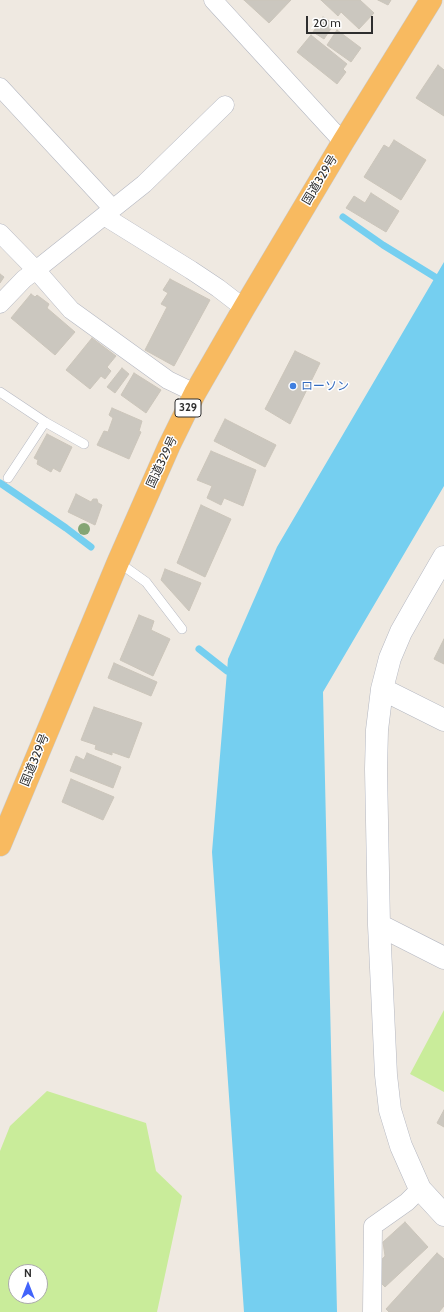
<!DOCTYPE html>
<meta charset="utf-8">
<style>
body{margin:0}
#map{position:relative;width:444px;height:1312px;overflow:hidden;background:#efe9e1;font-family:Cabin,sans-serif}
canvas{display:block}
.north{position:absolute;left:8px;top:1264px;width:40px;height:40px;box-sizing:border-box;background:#fff;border:1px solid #ababab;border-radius:50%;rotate:0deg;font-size:11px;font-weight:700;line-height:16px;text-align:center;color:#2e2e2e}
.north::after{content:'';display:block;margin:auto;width:14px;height:18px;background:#4264fb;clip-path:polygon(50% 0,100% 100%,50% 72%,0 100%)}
.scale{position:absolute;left:306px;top:16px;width:67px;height:18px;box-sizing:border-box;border:2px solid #2e2e2e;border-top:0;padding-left:5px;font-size:12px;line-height:14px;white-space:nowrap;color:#2e2e2e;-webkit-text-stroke:3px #fff;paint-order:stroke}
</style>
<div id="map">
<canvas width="444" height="1312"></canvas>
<div class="north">N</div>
<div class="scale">20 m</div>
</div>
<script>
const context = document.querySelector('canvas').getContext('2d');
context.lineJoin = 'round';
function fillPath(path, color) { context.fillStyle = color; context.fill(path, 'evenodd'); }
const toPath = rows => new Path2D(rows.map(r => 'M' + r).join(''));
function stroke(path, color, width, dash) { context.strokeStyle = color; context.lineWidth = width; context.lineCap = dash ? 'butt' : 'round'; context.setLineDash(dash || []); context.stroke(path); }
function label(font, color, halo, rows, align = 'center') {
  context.font = font + ' Cabin,"Noto Sans JP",sans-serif'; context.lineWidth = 3; context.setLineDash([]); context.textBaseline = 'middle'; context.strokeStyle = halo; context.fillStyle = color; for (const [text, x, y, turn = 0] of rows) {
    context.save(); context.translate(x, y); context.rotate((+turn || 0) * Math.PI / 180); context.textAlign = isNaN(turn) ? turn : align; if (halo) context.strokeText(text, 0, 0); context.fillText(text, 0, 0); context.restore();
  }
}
const pitch = toPath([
 [444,1010,444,1092,410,1074],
 [47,1091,146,1123,156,1171,182,1196,157,1312,0,1312,0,1151,10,1126],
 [16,1272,40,1272,40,1296,16,1296]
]);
const water = toPath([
 [444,262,444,486,323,692,337,1312,244,1312,212,852,228,659,277,547]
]);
const stream = toPath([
 [343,217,383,245,435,277],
 [0,483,66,528,91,547],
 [199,649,227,671]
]);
const building = toPath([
 [244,0,291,0,269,23,244,0],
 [321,0,360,0,374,13,359,29,341,12,338,16,321,0],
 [378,0,391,0,388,5,378,0],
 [323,17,334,24,324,39,313,32,323,17],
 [337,30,361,48,351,62,327,45,337,30],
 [311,35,347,64,343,69,346,72,337,84,297,52,311,35],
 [438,65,444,70,444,116,416,98,438,65],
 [394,140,426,160,401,200,364,177,384,145,389,148,394,140],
 [371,193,399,211,386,232,346,208,354,196,365,203,371,193],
 [0,274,4,277,0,283,0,274],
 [170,279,210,300,174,366,145,350,167,307,161,304,168,293,163,290,170,279],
 [31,294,35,297,37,295,49,304,47,308,75,332,55,355,11,318,31,294],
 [92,338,116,356,107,367,111,371,105,379,101,376,90,389,66,370,92,338],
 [295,351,320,363,290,424,265,409,295,351],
 [122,368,129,374,115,393,107,387,122,368],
 [134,373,161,390,146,413,121,395,134,373],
 [112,408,142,421,139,431,141,432,129,459,97,445,104,431,108,432,113,418,109,415,112,408],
 [225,419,276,445,265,467,214,441,225,419],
 [47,434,72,447,60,472,53,468,51,472,37,464,38,460,34,458,47,434],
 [211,451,256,470,243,506,224,498,221,505,207,498,212,486,197,480,211,451],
 [76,494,91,502,93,499,97,499,98,503,102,505,95,525,68,512,76,494],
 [201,505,231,519,205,577,177,563,201,505],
 [165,569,201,583,189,611,161,580,165,569],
 [139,615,154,621,151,630,170,639,153,676,120,660,139,615],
 [444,639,444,664,434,659,444,639],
 [114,663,157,682,151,696,108,678,114,663],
 [94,707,142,723,129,758,112,752,112,755,95,749,96,745,81,740,94,707],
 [87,753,121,767,113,788,70,771,76,756,84,760,87,753],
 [71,779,114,797,103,820,62,802,71,779],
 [444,1110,444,1127,437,1123,444,1110],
 [405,1222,428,1247,385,1287,375,1277,375,1267,385,1256,383,1242,405,1222],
 [437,1253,444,1259,444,1306,439,1312,389,1312,386,1309,437,1253]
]);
const service = toPath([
 [0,392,45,422,84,444],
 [8,478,45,422],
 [118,562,146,582,182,629]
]);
const minor = toPath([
 [213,0,343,142],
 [0,87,113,209],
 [104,216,191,270,218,288,244,308],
 [0,233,36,270,24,279,0,304],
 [195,393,168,380,71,310,36,270,144,184,225,105],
 [372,1312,373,1226,407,1202,420,1189]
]);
const tertiary = toPath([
 [444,557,418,602,401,632,390,658,382,689,377,730,376,769,379,925,386,1075,390,1110,401,1146,420,1189,444,1215],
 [382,689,444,720],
 [379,925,444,958]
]);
const trunk = toPath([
 [0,845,118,562,169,446,195,393,244,308,343,142,431,0]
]);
const trees = [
 [84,529]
];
const markers = [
 [293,386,4,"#3f7fe0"]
];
const shields = [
 [188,408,26]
];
const shieldNames = [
 ["329",188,408]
];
const streetNames = [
 ["国道329号",320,180,-59],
 ["国道329号",162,462,-65],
 ["国道329号",35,760,-68]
];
const shopNames = [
 ["ローソン",301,386]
];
fillPath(pitch, '#c9ec9a');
fillPath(water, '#75cff0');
stroke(stream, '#75cff0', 7);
fillPath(building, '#cbc7bf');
stroke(building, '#cbc5ba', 1);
stroke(service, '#b4b7c1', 10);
stroke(minor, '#b4b7c1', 19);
stroke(tertiary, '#b4b7c1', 23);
stroke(trunk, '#c9c9c9', 23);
stroke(service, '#fff', 9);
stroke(minor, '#fff', 18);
stroke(tertiary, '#fff', 22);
stroke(trunk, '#f8ba60', 22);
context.fillStyle = '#84a574';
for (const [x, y] of trees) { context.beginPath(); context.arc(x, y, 6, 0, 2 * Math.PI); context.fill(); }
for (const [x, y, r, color] of markers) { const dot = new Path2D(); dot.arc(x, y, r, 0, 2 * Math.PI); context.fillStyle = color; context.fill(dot); stroke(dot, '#fff', 1.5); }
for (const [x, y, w] of shields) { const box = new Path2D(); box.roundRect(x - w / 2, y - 9, w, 18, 3); context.fillStyle = '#fff'; context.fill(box); stroke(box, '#2e2e2e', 1); }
label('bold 11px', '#2e2e2e', null, shieldNames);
label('12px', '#2e2e2e', '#fff', streetNames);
label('12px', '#366cbe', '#fff', shopNames, 'left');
</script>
